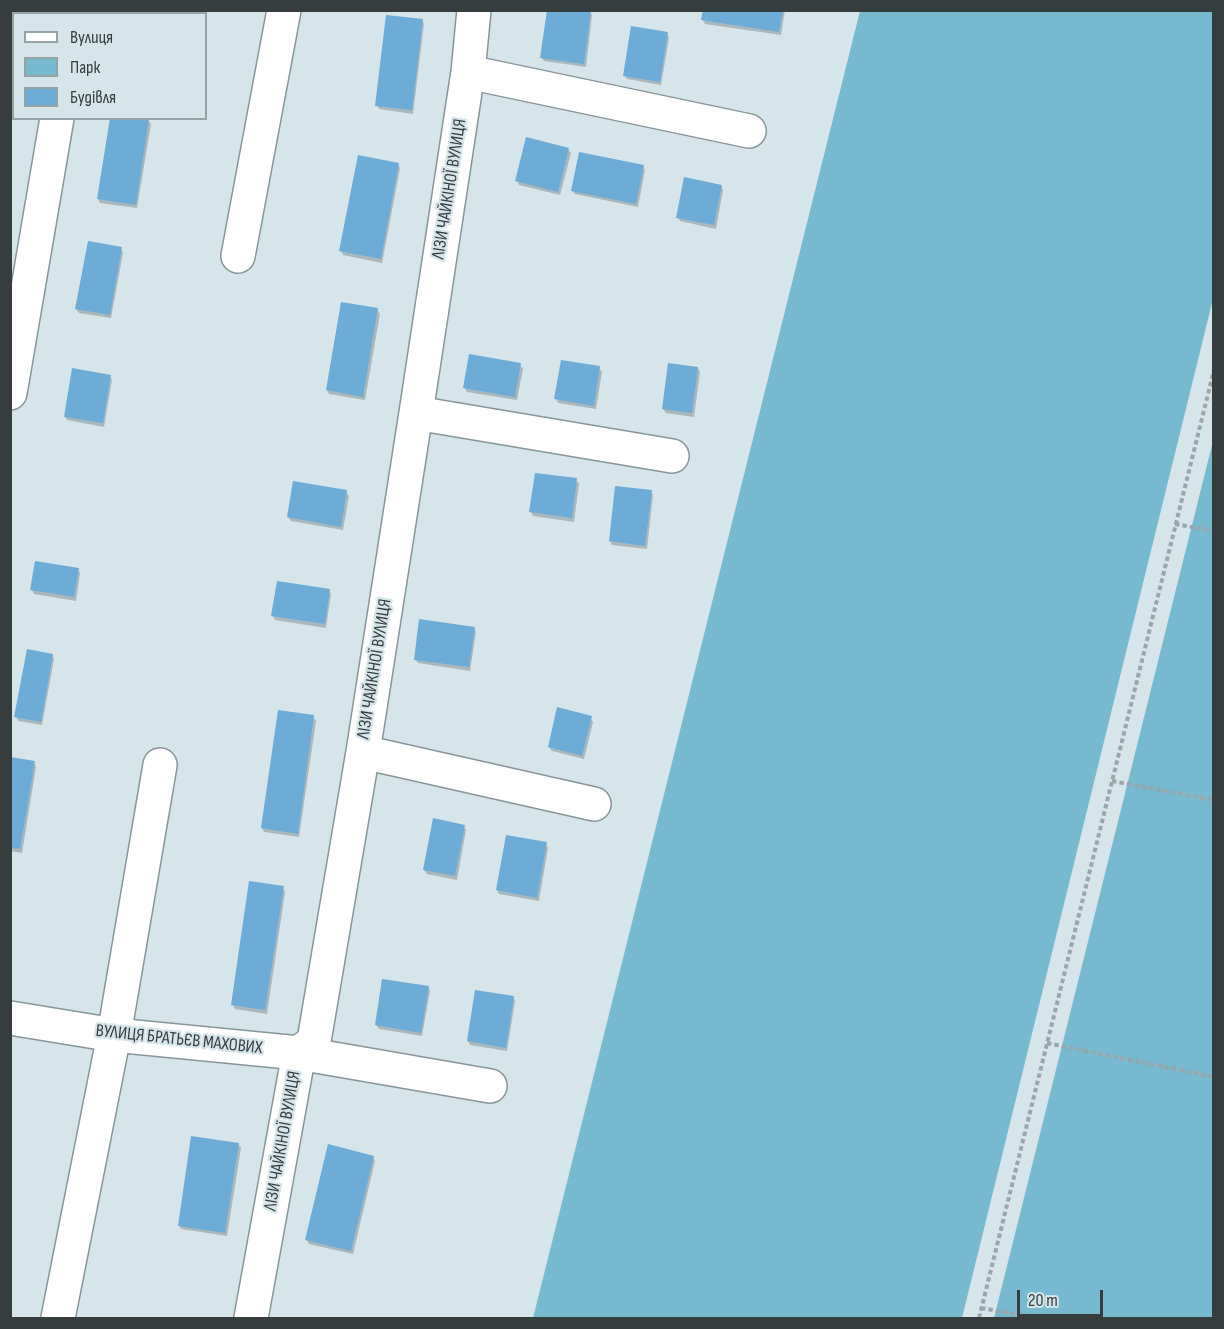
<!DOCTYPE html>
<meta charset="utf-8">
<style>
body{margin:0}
#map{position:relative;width:1224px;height:1329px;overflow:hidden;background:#d5e5ea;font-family:"Sofia Sans Condensed",sans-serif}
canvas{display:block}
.frame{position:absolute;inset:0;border:12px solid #363d3f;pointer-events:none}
.legend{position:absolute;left:12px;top:12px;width:195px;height:108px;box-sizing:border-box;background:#d5e5ea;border:2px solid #95a2a6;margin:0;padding:8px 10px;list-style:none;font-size:18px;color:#363d3f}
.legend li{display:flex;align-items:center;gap:12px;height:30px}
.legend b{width:30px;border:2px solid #95a2a6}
.scale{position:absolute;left:1017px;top:1290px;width:86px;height:27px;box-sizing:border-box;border:3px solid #363d3f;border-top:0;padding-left:8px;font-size:18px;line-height:21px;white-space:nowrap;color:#363d3f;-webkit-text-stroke:4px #d5e5ea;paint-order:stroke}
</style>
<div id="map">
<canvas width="1224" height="1329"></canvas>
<div class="frame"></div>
<ul class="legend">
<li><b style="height:8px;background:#fff"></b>Вулиця</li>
<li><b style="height:16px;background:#77bad0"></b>Парк</li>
<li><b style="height:16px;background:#6cacd7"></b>Будівля</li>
</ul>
<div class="scale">20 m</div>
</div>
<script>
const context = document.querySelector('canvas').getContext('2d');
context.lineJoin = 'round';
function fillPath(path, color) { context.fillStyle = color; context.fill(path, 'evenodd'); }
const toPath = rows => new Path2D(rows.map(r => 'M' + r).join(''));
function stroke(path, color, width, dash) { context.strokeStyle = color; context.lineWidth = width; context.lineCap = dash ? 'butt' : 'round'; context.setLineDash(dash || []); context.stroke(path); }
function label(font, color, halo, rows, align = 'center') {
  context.font = font + ' "Sofia Sans Condensed",sans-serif'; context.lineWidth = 4.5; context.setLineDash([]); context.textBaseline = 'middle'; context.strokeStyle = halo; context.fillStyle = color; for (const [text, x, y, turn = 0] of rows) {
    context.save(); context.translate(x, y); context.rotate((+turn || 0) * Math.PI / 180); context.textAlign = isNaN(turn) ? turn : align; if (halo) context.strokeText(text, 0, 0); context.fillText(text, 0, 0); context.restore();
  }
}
const green = toPath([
 [860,11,1213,11,1213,299,962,1318,533,1318],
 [1213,441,1213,1318,994,1318]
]);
const shadow = toPath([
 [704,10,785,10,781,35,705,24,703,20],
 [590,11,592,15,586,67,544,61,541,57],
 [422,20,424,24,413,114,379,109,377,105],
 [667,34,669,38,661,85,627,79,624,75],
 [10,38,14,38,14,66,10,65],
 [112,118,138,118,148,120,151,124,137,208,100,203,98,199],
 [568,149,571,153,560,195,519,185,517,181],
 [398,164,400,168,382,263,343,255,341,251],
 [643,166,645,170,638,207,575,194,572,190],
 [721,186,723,190,716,229,680,221,678,217],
 [121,249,123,253,111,318,79,313,76,309],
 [377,310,380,314,365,400,329,394,327,390],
 [520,365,523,369,517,400,467,392,465,388],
 [599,368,602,372,596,409,558,403,556,399],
 [698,368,700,372,694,417,666,413,663,409],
 [110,377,112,380,104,427,67,420,65,416],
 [576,480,579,484,574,522,533,516,531,512],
 [346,492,349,496,343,530,291,521,288,517],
 [651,492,653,495,647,549,612,545,610,541],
 [78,569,80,573,76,601,34,594,32,590],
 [329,590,331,594,326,628,275,620,273,616],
 [474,628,476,632,470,671,418,663,415,659],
 [52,655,54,659,42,725,18,721,16,717],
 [313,717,316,721,299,837,264,832,262,828],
 [591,718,593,722,584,759,552,751,549,747],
 [10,758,34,763,36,767,22,853,10,851],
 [464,826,466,830,457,880,427,874,424,870],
 [546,844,548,848,539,901,499,894,497,890],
 [283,888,285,892,267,1014,235,1009,233,1005],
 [428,987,430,991,422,1036,379,1029,376,1025],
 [513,997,515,1001,507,1051,470,1045,468,1041],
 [238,1144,241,1148,227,1236,181,1229,179,1225],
 [373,1157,375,1161,353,1254,309,1244,307,1240]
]);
const building = toPath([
 [128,10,158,10,158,14,127,14],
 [547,10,591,10,584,64,540,58],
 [703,10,783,10,779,32,701,20],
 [386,15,423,19,412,110,375,106],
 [631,26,668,32,660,82,623,76],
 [110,118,149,119,136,205,97,199],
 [526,137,569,148,558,192,515,181],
 [579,152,644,165,636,204,571,191],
 [358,155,399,163,381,259,339,251],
 [684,177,722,185,714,225,676,218],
 [88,241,122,247,110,315,75,309],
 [341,302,378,308,363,397,326,390],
 [469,354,521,363,515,397,463,388],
 [561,360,600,366,594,406,554,399],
 [668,363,698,367,692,413,662,409],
 [72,368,111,375,103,423,64,417],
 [535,473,577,478,572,518,529,512],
 [293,481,347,490,341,527,287,517],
 [615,486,652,490,645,546,609,541],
 [35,561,79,568,74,597,30,590],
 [277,581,330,589,325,624,271,616],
 [419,619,475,627,469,667,414,660],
 [27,649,53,654,41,722,14,717],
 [557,707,592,716,582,756,548,747],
 [278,710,314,715,298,834,261,828],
 [10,757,35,761,20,849,10,848],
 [433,818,465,825,455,876,423,870],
 [506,835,547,842,537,898,496,890],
 [249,881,284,886,265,1010,231,1005],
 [382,979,429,986,421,1033,375,1025],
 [475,990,514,996,506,1048,467,1041],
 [191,1136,239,1143,225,1233,178,1226],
 [328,1144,374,1156,351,1251,305,1240]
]);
const path = toPath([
 [1175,524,1214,531],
 [1112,781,1214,800],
 [1047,1043,1214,1077],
 [981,1308,1038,1318],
 [979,1318,1214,370]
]);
const minor = toPath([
 [75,14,76,10],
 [468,72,749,131],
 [238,256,284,10],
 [10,393,57,118],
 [416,413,672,456],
 [363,752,594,804],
 [10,1018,114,1035,299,1053,490,1086],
 [58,1318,114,1035,160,765],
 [251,1318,299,1053,314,1041,363,752,416,413,468,72,474,10]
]);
const streetNames = [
 ["ЛІЗИ ЧАЙКІНОЇ ВУЛИЦЯ",450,189,-81],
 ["ЛІЗИ ЧАЙКІНОЇ ВУЛИЦЯ",375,669,-81],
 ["ВУЛИЦЯ БРАТЬЄВ МАХОВИХ",179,1040,6],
 ["ЛІЗИ ЧАЙКІНОЇ ВУЛИЦЯ",283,1141,-80]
];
fillPath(green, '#77bad0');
fillPath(shadow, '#0003');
fillPath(building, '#6cacd7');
stroke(minor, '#88969b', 36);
stroke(path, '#99a6aa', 4, [4.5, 3]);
stroke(minor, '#fff', 33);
label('18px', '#363d3f', '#d5e5ea', streetNames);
</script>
